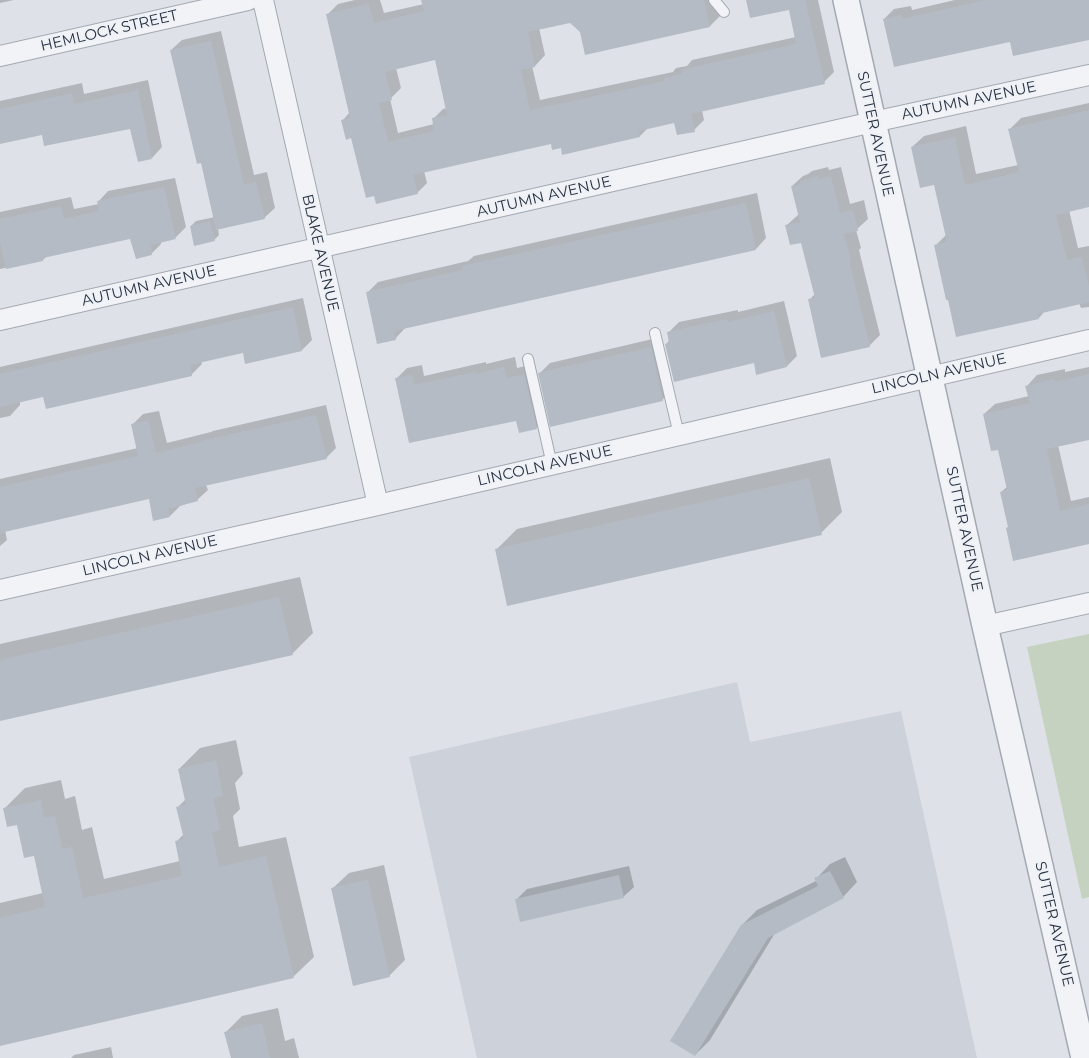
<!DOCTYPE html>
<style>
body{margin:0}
canvas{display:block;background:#dee2e8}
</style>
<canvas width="1089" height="1058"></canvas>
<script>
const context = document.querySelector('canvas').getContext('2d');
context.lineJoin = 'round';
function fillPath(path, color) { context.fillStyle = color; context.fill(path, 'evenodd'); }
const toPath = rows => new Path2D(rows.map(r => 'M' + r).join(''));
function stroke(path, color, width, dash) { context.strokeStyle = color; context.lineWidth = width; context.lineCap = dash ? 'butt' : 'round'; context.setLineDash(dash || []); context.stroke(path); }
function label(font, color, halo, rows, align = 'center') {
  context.font = font + ' Montserrat,sans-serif'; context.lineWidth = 4; context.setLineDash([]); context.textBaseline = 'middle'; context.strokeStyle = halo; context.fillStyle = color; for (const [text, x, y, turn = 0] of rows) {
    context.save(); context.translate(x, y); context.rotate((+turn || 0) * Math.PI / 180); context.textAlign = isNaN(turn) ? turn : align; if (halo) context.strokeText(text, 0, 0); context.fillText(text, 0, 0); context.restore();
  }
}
const built = toPath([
 [737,682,750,742,901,711,977,1058,477,1058,409,757]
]);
const green = toPath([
 [1089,634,1089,897,1082,899,1027,647]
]);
const shadow = toPath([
 [0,0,14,0,0,3],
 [355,0,380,0,384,13,424,4,423,0,716,0,720,16,710,26,581,31,570,21,539,28,545,55,535,66,532,66,540,100,673,72,676,68,687,66,692,60,796,37,790,8,747,0,818,0,834,72,824,82,702,110,704,120,694,130,675,122,648,128,640,136,562,146,552,142,424,171,427,183,417,193,352,137,343,120,350,112,328,14,338,4],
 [436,58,447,108,443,109,433,119,434,124,398,133,390,99,401,88,396,68],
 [955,0,1089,0,1089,38,1011,41,884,19,894,9,911,6,912,10],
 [221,31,254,175,267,172,275,208,264,218,218,229,219,235,214,240,191,226,196,221,215,217,202,162,171,50,182,40],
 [148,80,162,147,152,158,131,127,43,134,0,143,0,101,82,83,84,94],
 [1089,103,1089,206,1069,210,1078,248,1089,246,1089,307,1081,308,1079,303,1045,311,1039,318,935,246,947,234,935,183,912,147,924,136,966,126,976,174,1018,165,1010,129,1021,118],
 [828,167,829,170,841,167,850,204,864,200,868,219,856,230,861,248,859,250,880,335,869,346,809,300,815,294,802,242,787,225,799,214,792,186,803,176,808,174,812,171],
 [175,178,186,227,176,237,161,241,161,244,151,254,130,238,47,256,43,260,0,269,0,212,71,197,74,209,99,204,98,202,108,191],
 [757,193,766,238,756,249,406,327,395,339,367,293,378,282,468,261,474,256],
 [303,298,312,340,302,350,244,352,201,361,202,364,191,375,44,396,20,401,20,405,10,416,0,418,0,367],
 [784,301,797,356,787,366,666,344,670,340,669,332,679,322,738,310,738,312],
 [661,337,673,389,662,400,540,373,550,363],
 [515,357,517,368,534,364,547,418,536,428,517,419,410,442,396,379,407,368,422,365,424,376,486,362,486,364],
 [1089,367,1089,439,1058,445,1071,501,1089,497,1089,543,1007,528,1009,526,1001,492,1008,486,999,448,984,414,995,404,1029,396,1027,386,1037,375,1065,369,1065,372],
 [326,405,336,448,326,458,206,485,208,490,197,500,180,506,170,516,150,497,5,530,7,540,0,546,0,479,138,448,133,424,143,414,159,411,167,443,211,432,213,431],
 [830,458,842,512,821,533,496,550,517,529],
 [300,577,313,633,292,654,0,719,0,644],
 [236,740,243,774,235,783,240,809,233,816,239,847,286,837,314,957,293,977,0,1044,0,903,43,893,35,854,18,823,5,808,25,788,61,780,65,799,75,796,82,830,92,827,104,879,180,861,176,842,184,834,178,807,186,799,179,769,200,748],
 [845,857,857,882,843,897,775,933,710,1040,695,1055,742,925,757,910,816,881,816,879,830,864],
 [384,865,405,960,389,976,333,888,349,873],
 [629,866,634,887,623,897,516,900,527,889],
 [278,1008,285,1041,294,1038,299,1058,232,1058,226,1032,242,1016],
 [111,1047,113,1058,71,1058,74,1055]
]);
const building = toPath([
 [421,0,704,0,710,27,585,55,580,32,570,23,528,32,535,67,521,70,530,110,665,81,664,78,682,74,681,70,796,44,789,10,750,18,746,0,805,0,825,84,691,114,695,132,677,135,674,123,639,131,640,137,562,155,561,148,552,150,551,144,413,175,418,194,376,204,374,196,366,198,351,138,346,140,341,120,350,118,326,14,369,4,374,23,424,11],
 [435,60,447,115,432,118,434,131,388,142,379,103,392,100,385,72],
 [986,0,1089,0,1089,40,1013,56,1010,42,894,67,883,19,901,15,902,19],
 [211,41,244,185,256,182,265,219,216,230,201,163,197,164,170,50],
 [138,90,152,159,138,162,130,129,44,146,42,135,0,144,0,109,72,93,74,104],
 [1089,110,1089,207,1056,215,1067,260,1082,257,1089,286,1089,302,1038,314,1039,319,956,337,948,300,946,300,934,245,947,242,934,185,920,188,911,147,955,137,965,185,1019,172,1008,129],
 [818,176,819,179,831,176,840,213,853,210,858,231,844,234,851,260,849,260,870,347,821,358,808,299,815,298,801,243,790,245,785,225,800,222,791,186,801,184,800,181],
 [164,187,176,239,151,245,152,255,136,259,130,239,43,258,43,261,6,269,0,242,0,219,61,206,64,219,99,211,97,201],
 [746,203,756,250,394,331,396,340,377,344,366,292,463,270,462,266],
 [210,221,215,241,194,246,190,226],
 [293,307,302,351,245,364,243,353,225,357,190,365,192,376,46,409,43,397,0,407,0,374],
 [774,311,787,367,756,375,754,363,674,382,665,344,669,343,667,332,727,319,728,322],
 [651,347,663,401,550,427,538,373],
 [504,367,507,378,524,374,537,429,519,433,516,421,409,443,395,378,412,375,414,385,475,372,476,374],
 [1089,374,1089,440,1047,449,1060,511,1089,504,1089,544,1013,561,1006,528,1008,527,1000,492,1007,490,998,450,991,451,983,414,1030,403,1025,386,1054,379,1055,382],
 [316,415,327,459,195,488,198,501,168,509,170,517,153,521,149,499,0,533,0,487,138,456,131,424,148,420,156,453,201,442,201,441],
 [809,478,822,535,507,606,495,549],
 [279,597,293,655,0,721,0,660],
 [216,760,223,796,213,798,220,830,212,832,219,867,266,856,294,978,0,1046,0,918,45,907,34,856,24,858,17,825,7,827,3,808,41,800,44,818,55,816,62,849,72,847,83,898,182,876,175,841,184,839,176,807,186,805,178,769],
 [830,871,844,898,768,938,695,1056,670,1041,741,925,818,886,814,878],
 [619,875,624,898,520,922,515,899],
 [368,880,390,977,353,986,331,888],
 [262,1023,270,1058,231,1058,224,1032]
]);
const service = toPath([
 [714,0,724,12],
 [655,333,679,435],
 [528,359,552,465]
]);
const minor = toPath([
 [263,0,378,505],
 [0,56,248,0],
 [0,320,873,122,1089,75],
 [0,590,378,505,1089,340],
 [985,626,1089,603]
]);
const tertiary = toPath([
 [846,0,985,626,1084,1058]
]);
const streetNames = [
 ["HEMLOCK STREET",109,31,-13],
 ["AUTUMN AVENUE",969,101,-12],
 ["SUTTER AVENUE",875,134,78],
 ["AUTUMN AVENUE",544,197,-13],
 ["BLAKE AVENUE",320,253,77],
 ["AUTUMN AVENUE",149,286,-13],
 ["LINCOLN AVENUE",939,374,-13],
 ["LINCOLN AVENUE",545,466,-13],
 ["SUTTER AVENUE",964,529,78],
 ["LINCOLN AVENUE",150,556,-13],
 ["SUTTER AVENUE",1054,924,77]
];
fillPath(built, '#ccd1da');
fillPath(green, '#c4d2bf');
fillPath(shadow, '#0003');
fillPath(building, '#b5bbc5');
stroke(service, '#a3a9b2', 12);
stroke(minor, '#a3a9b2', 22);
stroke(tertiary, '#a3a9b2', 28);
stroke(service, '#f1f3f6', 10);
stroke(minor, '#f1f3f6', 20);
stroke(tertiary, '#f1f3f6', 25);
label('15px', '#27303f', '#eef1f6', streetNames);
</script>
